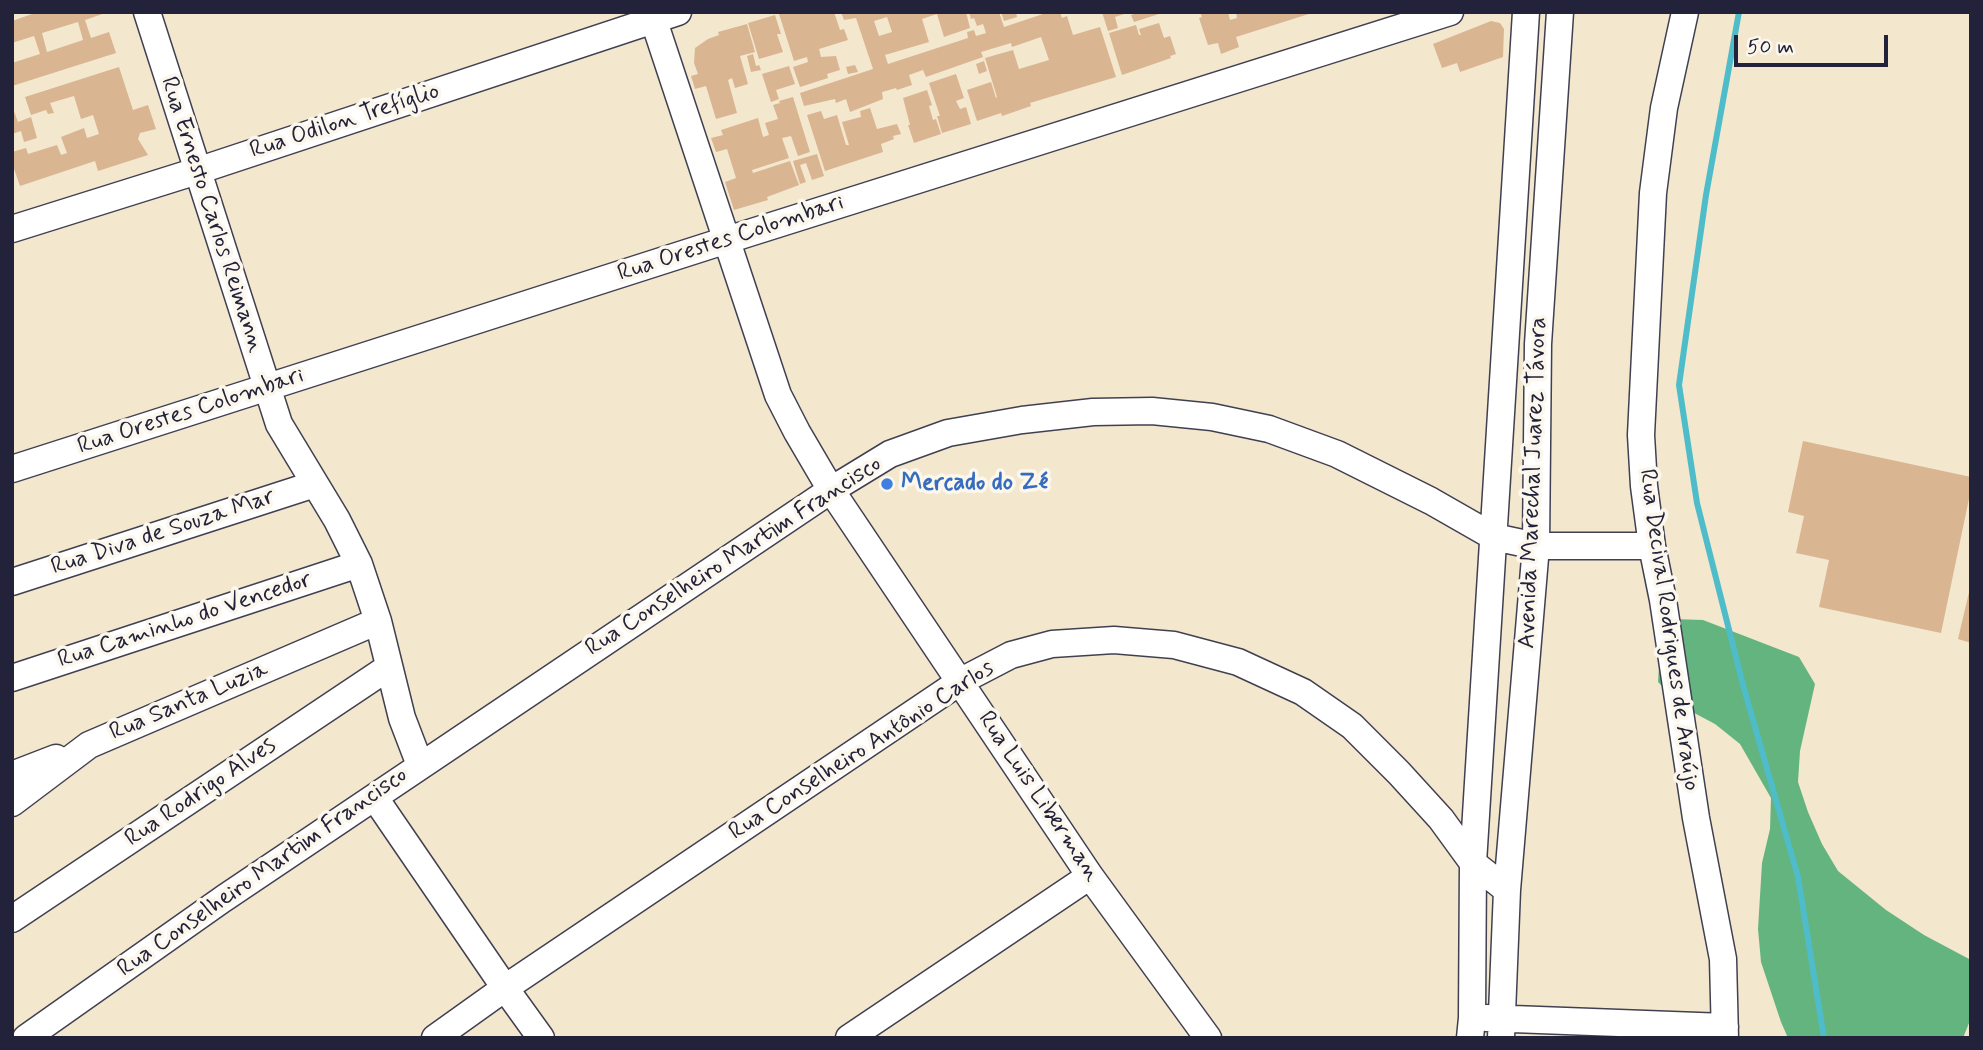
<!DOCTYPE html>
<meta charset="utf-8">
<style>
body{margin:0}
#map{position:relative;width:1983px;height:1050px;overflow:hidden;background:#f3e7ce;font-family:Mynerve,sans-serif}
canvas{display:block}
.frame{position:absolute;inset:0;border:14px solid #22223b;pointer-events:none}
.scale{position:absolute;left:1734px;top:35px;width:154px;height:32px;box-sizing:border-box;border:4px solid #22223b;border-top:0;padding-left:9px;font-size:21px;line-height:24px;white-space:nowrap;color:#22223b;-webkit-text-stroke:5px #fbf7ec;paint-order:stroke}
</style>
<div id="map">
<canvas width="1983" height="1050"></canvas>
<div class="frame"></div>
<div class="scale">50 m</div>
</div>
<script>
const context = document.querySelector('canvas').getContext('2d');
context.lineJoin = 'round';
function fillPath(path, color) { context.fillStyle = color; context.fill(path, 'evenodd'); }
const toPath = rows => new Path2D(rows.map(r => 'M' + r).join(''));
function stroke(path, color, width, dash) { context.strokeStyle = color; context.lineWidth = width; context.lineCap = dash ? 'butt' : 'round'; context.setLineDash(dash || []); context.stroke(path); }
function label(font, color, halo, rows, align = 'center') {
  context.font = font + ' Mynerve,sans-serif'; context.lineWidth = 7; context.setLineDash([]); context.textBaseline = 'middle'; context.strokeStyle = halo; context.fillStyle = color; for (const [text, x, y, turn = 0] of rows) {
    context.save(); context.translate(x, y); context.rotate((+turn || 0) * Math.PI / 180); context.textAlign = isNaN(turn) ? turn : align; if (halo) context.strokeText(text, 0, 0); context.fillText(text, 0, 0); context.restore();
  }
}
const forest = toPath([
 [1672,619,1703,620,1799,657,1815,684,1800,751,1798,782,1808,812,1822,844,1838,871,1886,910,1924,935,1971,960,1971,1018,1963,1038,1788,1038,1781,1022,1761,962,1758,929,1762,863,1770,829,1771,798,1740,744,1715,724,1681,706,1658,682,1660,651]
]);
const stream = toPath([
 [1739,12,1706,195,1679,385,1697,503,1743,685,1798,877,1824,1038]
]);
const building = toPath([
 [38,12,108,12,85,20,91,38,109,32,116,53,12,86,12,63,40,54,34,36,12,43,12,21],
 [78,22,83,40,47,52,42,33],
 [784,12,834,12,840,30,844,29,848,40,819,49,821,57,836,56,840,70,827,74,828,78,800,87,793,67,808,62,807,57,794,61,779,14],
 [841,12,966,12,970,28,944,37,937,14,922,19,929,42,885,55,888,64,968,38,967,32,974,30,976,36,986,33,983,24,977,26,974,18,971,19,969,12,999,12,1004,27,1049,12,1060,12,1062,18,1067,16,1073,35,1100,27,1116,77,1030,103,1031,106,1002,116,1001,113,977,121,967,90,991,82,996,98,997,97,985,58,1013,50,1019,69,1049,60,1041,37,1012,47,1011,43,981,52,983,57,926,77,923,70,909,75,912,85,897,90,896,88,882,92,883,99,850,112,846,99,836,103,835,99,804,106,800,93,873,69,856,18,844,20],
 [887,17,892,32,879,36,874,21],
 [1001,12,1016,12,1017,17,1004,21],
 [1102,12,1127,12,1127,13,1115,17,1118,28,1108,31],
 [1141,12,1162,12,1162,13,1134,22,1131,15],
 [1200,12,1228,12,1230,20,1237,18,1236,12,1312,13,1236,37,1239,47,1221,54,1218,43,1208,45,1199,18,1202,17],
 [775,15,781,34,777,34,783,52,759,59,748,23],
 [1491,21,1500,23,1504,29,1503,57,1460,72,1457,63,1442,68,1433,44],
 [1159,23,1164,38,1170,36,1176,54,1170,56,1171,58,1122,75,1109,33,1136,25,1139,35,1141,35,1139,29],
 [747,24,755,52,740,56,748,84,735,88,732,78,728,80,737,113,716,119,706,86,695,89,691,76,698,74,694,63,695,48,708,39,719,35,718,32],
 [753,54,756,66,759,65,761,70,751,72,747,56],
 [984,61,987,71,979,74,976,64],
 [855,65,858,72,848,74,846,67],
 [789,66,795,84,776,90,779,99,771,102,762,74],
 [119,67,133,110,148,105,156,129,140,133,138,139,148,155,98,171,95,161,20,186,12,163,12,152,26,148,28,154,57,145,61,155,67,153,61,137,84,128,87,138,99,134,93,115,81,119,74,96,50,103,54,113,48,114,46,110,31,115,25,97],
 [956,74,964,98,956,101,960,109,966,107,971,124,942,133,937,116,940,116,929,83],
 [927,90,932,105,929,106,933,120,936,119,941,134,914,143,908,125,910,125,903,98],
 [793,97,810,152,798,156,791,136,782,138,789,158,752,170,753,173,790,161,799,185,767,197,768,200,734,210,725,182,736,178,727,149,716,152,711,138,723,135,721,130,758,118,763,137,769,135,765,123,778,119,773,105,780,103,779,101],
 [12,106,18,122,31,117,37,138,24,142,21,131,12,134],
 [870,108,877,129,897,124,901,134,893,136,894,139,881,144,883,152,825,171,807,115,821,111,824,119,837,115,846,145,849,145,842,122,861,117,860,111],
 [817,154,824,176,812,180,806,163,800,165,806,182,800,184,793,161],
 [1803,441,1971,477,1971,489,1941,633,1819,607,1829,560,1796,553,1804,516,1788,512],
 [1970,588,1971,588,1971,643,1958,639]
]);
const minor = toPath([
 [147,12,279,424,337,520,359,564,378,621,402,718,420,765],
 [651,12,778,395,797,432,831,490,1090,876,1208,1038],
 [1685,12,1664,108,1653,193,1641,435,1644,486,1652,546,1663,600,1696,818,1723,959,1725,1038],
 [12,229,197,171,678,12],
 [12,469,727,240,1450,12],
 [12,582,315,484],
 [12,678,359,564],
 [12,775,56,758],
 [375,798,505,988,541,1038],
 [12,803,89,745,378,621],
 [12,919,389,667],
 [1486,1018,1725,1027],
 [26,1038,223,899,831,490,890,454,948,433,1022,420,1093,412,1152,411,1212,417,1269,429,1337,454,1431,501,1494,537,1536,546,1652,546],
 [435,1038,505,988,961,681,1011,655,1052,644,1114,640,1174,645,1238,662,1303,692,1352,726,1399,773,1441,819,1473,863,1507,890],
 [849,1038,1090,876],
 [1470,1038,1472,1018,1473,863,1526,12],
 [1501,1038,1507,890,1536,546,1538,344,1560,12]
]);
const markers = [
 [887,484,7,"#3f7fe0"]
];
const streetNames = [
 ["Rua Odilon Trefíglio",345,122,-18],
 ["Rua Ernesto Carlos Reimann",211,215,72],
 ["Rua Orestes Colombari",731,239,-18],
 ["Rua Orestes Colombari",191,412,-18],
 ["Avenida Marechal Juarez Távora",1534,483,-88],
 ["Rua Diva de Souza Mar",163,533,-18],
 ["Rua Conselheiro Martim Francisco",734,557,-33],
 ["Rua Caminho do Vencedor",185,621,-18],
 ["Rua Decival Rodrigues de Araújo",1668,630,82],
 ["Rua Santa Luzia",189,702,-23],
 ["Rua Conselheiro Antônio Carlos",862,751,-33],
 ["Rua Rodrigo Alves",201,793,-34],
 ["Rua Luis Liberman",1038,797,56],
 ["Rua Conselheiro Martim Francisco",263,873,-35]
];
const shopNames = [
 ["Mercado do Zé",901,484]
];
fillPath(forest, '#64b47f');
stroke(stream, '#4fbcca', 6);
fillPath(building, '#dab592');
stroke(minor, '#414051', 29);
stroke(minor, '#fff', 26);
for (const [x, y, r, color] of markers) { const dot = new Path2D(); dot.arc(x, y, r, 0, 2 * Math.PI); context.fillStyle = color; context.fill(dot); stroke(dot, '#fbf7ec', 2.5); }
label('24px', '#22223b', '#fbf7ec', streetNames);
label('bold 24px', '#366cbe', '#fbf7ec', shopNames, 'left');
</script>
